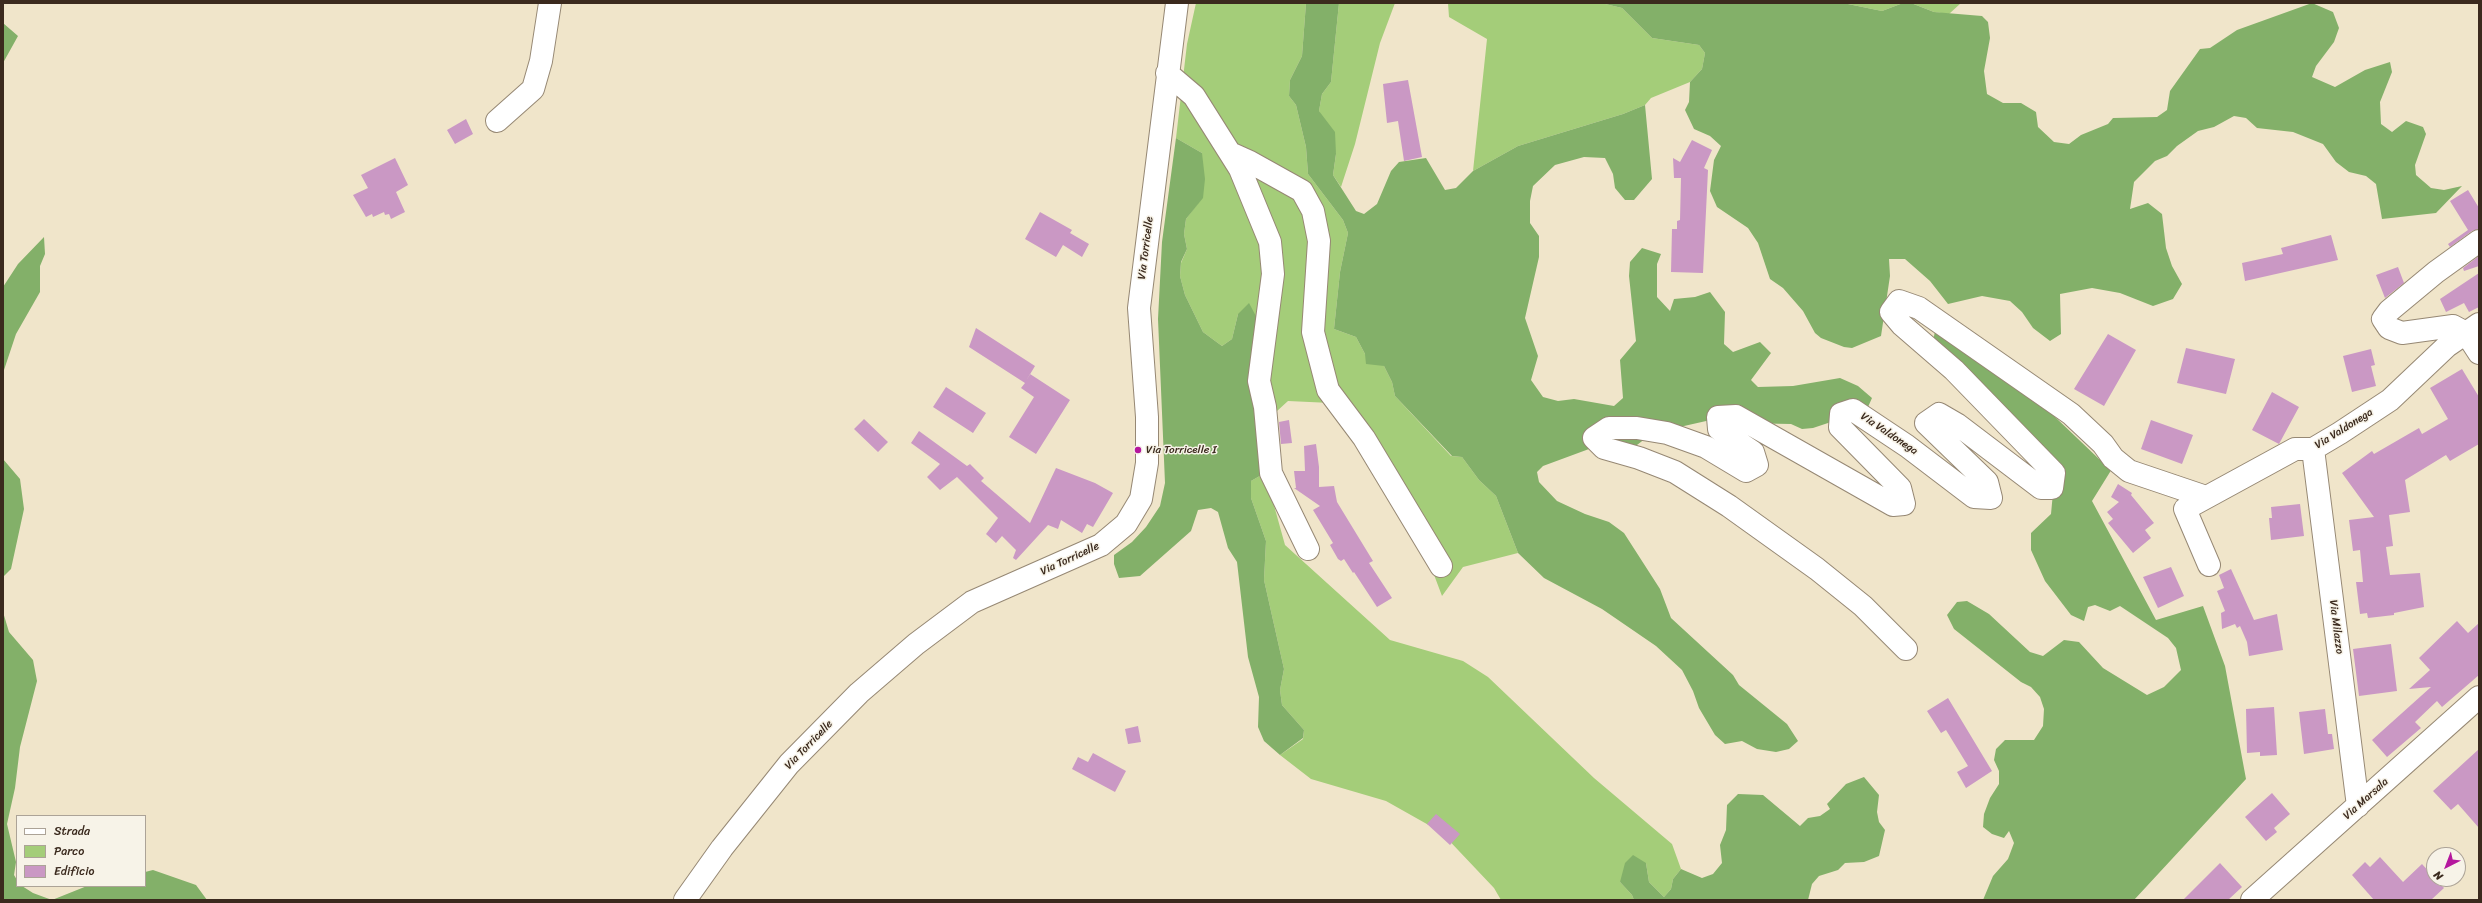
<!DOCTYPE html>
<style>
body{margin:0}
#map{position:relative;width:2482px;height:903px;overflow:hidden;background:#f0e5ca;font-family:Sriracha,sans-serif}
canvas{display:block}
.frame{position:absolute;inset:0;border:4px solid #3b2a1e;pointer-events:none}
.legend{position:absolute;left:16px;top:815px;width:130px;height:72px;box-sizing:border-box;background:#f7f3e8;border:1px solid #aca397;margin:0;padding:5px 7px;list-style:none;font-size:12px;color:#3b2a1e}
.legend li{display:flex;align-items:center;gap:8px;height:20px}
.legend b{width:20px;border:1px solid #aca397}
.north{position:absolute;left:2426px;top:847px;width:40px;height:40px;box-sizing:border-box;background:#f7f3e8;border:1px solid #aca397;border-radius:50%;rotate:222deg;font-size:11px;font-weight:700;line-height:16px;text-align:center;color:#3b2a1e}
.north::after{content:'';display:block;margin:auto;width:14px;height:18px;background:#b5179e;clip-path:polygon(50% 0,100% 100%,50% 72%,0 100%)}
</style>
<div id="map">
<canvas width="2482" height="903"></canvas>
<div class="frame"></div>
<ul class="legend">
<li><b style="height:5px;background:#fff"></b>Strada</li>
<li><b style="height:11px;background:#a4cd79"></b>Parco</li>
<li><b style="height:11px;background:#ca98c4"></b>Edificio</li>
</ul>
<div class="north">N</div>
</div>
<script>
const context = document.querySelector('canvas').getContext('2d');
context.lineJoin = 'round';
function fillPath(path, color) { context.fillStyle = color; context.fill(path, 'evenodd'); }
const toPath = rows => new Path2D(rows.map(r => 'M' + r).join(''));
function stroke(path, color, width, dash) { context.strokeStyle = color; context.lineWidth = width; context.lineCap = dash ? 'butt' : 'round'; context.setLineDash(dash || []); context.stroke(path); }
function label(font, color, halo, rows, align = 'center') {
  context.font = font + ' Sriracha,sans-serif'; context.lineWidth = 3; context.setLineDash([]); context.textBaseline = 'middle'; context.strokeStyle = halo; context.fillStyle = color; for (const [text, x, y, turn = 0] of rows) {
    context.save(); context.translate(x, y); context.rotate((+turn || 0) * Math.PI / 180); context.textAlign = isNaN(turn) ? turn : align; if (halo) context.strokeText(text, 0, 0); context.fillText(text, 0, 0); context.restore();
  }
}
const green = toPath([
 [1196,3,1306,3,1302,56,1290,80,1289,96,1296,105,1306,147,1308,174,1343,220,1348,233,1340,272,1334,329,1356,337,1365,354,1384,366,1392,382,1395,396,1451,456,1462,457,1479,480,1496,496,1518,553,1463,567,1442,596,1410,511,1331,403,1288,401,1265,422,1238,314,1232,339,1222,346,1203,332,1185,295,1180,276,1181,263,1187,249,1184,234,1186,219,1202,198,1202,153,1176,138,1187,44],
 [1339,3,1395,3,1380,43,1355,144,1341,187,1333,175,1336,154,1319,111,1322,94,1331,82],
 [1448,3,1601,3,1622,8,1652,38,1699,45,1705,53,1702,69,1690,82,1651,98,1645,105,1623,114,1518,146,1473,171,1487,39,1449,17],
 [1843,3,1903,3,1882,11],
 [1911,3,1961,3,1949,14,1934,12],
 [1265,473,1285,545,1390,640,1463,661,1488,677,1594,778,1672,844,1681,869,1673,879,1671,889,1664,897,1649,882,1646,863,1620,882,1632,895,1634,900,1501,900,1494,888,1441,832,1386,801,1311,779,1280,755,1303,739,1304,730,1282,705,1280,690,1284,669,1264,580,1266,541,1251,498,1251,481]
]);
const forest = toPath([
 [1306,3,1339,3,1331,82,1322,94,1319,111,1335,132,1336,154,1333,175,1356,211,1364,214,1377,204,1391,171,1399,162,1426,158,1445,190,1456,188,1473,171,1518,146,1623,114,1645,105,1652,179,1634,200,1625,200,1615,188,1613,174,1605,158,1584,157,1555,165,1533,186,1530,201,1530,223,1539,236,1539,257,1525,318,1538,356,1531,380,1543,397,1558,401,1574,399,1614,406,1623,398,1620,360,1636,341,1629,276,1630,262,1642,248,1661,254,1657,264,1657,297,1670,311,1674,299,1695,297,1710,292,1725,312,1724,344,1733,352,1760,342,1771,353,1751,380,1758,387,1793,386,1840,378,1858,386,1872,398,1864,416,1831,422,1813,428,1802,429,1791,424,1738,423,1715,419,1684,426,1659,428,1624,455,1603,454,1589,449,1543,466,1537,472,1539,482,1557,501,1585,514,1609,522,1624,533,1660,589,1671,618,1733,675,1739,685,1787,724,1798,741,1789,749,1776,752,1757,749,1742,741,1725,744,1715,735,1699,708,1693,691,1682,670,1656,646,1602,609,1544,578,1518,553,1496,496,1479,480,1462,457,1452,456,1395,396,1392,382,1384,366,1366,364,1365,354,1356,337,1334,329,1340,272,1348,233,1343,220,1308,174,1306,147,1296,105,1289,96,1290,80,1302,56],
 [1601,3,1843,3,1882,11,1903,3,1911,3,1934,12,1982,16,1988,22,1990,38,1984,71,1987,94,2003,103,2021,103,2036,112,2038,127,2054,142,2069,144,2081,135,2108,124,2113,118,2157,117,2167,110,2170,91,2200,49,2210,48,2237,30,2312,3,2333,12,2339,28,2334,42,2316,66,2312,77,2335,87,2365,70,2390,62,2392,72,2380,102,2381,124,2392,132,2406,121,2423,127,2426,134,2415,165,2416,175,2431,188,2444,190,2462,186,2436,213,2382,219,2376,184,2366,176,2349,172,2336,162,2323,144,2293,132,2257,128,2246,118,2234,116,2214,127,2198,131,2177,146,2167,156,2155,161,2134,182,2130,209,2148,203,2162,214,2166,248,2172,266,2182,284,2173,299,2153,306,2120,293,2092,288,2060,294,2061,334,2050,341,2033,328,2022,312,2010,301,1982,296,1948,304,1930,281,1905,259,1889,259,1890,276,1881,336,1852,348,1844,347,1821,338,1815,333,1803,311,1783,288,1770,279,1758,243,1748,228,1717,207,1710,191,1714,160,1721,146,1710,136,1694,129,1685,110,1689,102,1690,82,1702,69,1705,53,1699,45,1652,38,1622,8],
 [3,23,18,36,3,63],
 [1176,138,1202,153,1205,179,1203,198,1186,219,1184,234,1187,249,1181,262,1180,276,1185,295,1203,332,1222,346,1232,339,1238,314,1249,303,1266,335,1265,473,1251,481,1251,498,1266,541,1264,580,1284,669,1280,690,1282,705,1304,730,1303,738,1280,755,1264,741,1258,727,1259,697,1248,657,1237,562,1228,548,1218,512,1211,508,1198,510,1191,531,1140,576,1119,578,1114,564,1114,555,1132,542,1146,527,1160,506,1165,483,1158,319,1162,242],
 [44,237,45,254,40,266,40,292,16,334,3,373,3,287,18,264],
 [1935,331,2031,394,2099,459,2115,464,2092,501,2156,620,2203,606,2225,666,2246,779,2134,900,1983,900,1993,876,2008,859,2014,843,2009,831,2004,838,1992,834,1983,827,1984,814,1990,798,1999,784,1999,771,1994,760,1996,749,2005,740,2034,740,2043,726,2044,709,2040,697,2031,687,2021,682,1954,629,1947,615,1957,602,1967,601,1989,614,2030,652,2043,656,2064,640,2079,642,2103,668,2147,695,2164,687,2181,670,2176,648,2168,638,2120,606,2110,611,2095,605,2088,607,2084,621,2071,615,2045,581,2031,550,2031,533,2051,514,2054,482,1932,347],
 [3,459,20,479,24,509,11,569,3,577],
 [3,612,9,632,33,660,37,681,20,747,15,788,7,824,16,862,14,875,17,880,17,886,22,886,33,893,52,900,87,886,145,886,145,872,153,870,196,885,207,900,3,900],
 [1864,777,1879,795,1877,812,1879,822,1885,830,1879,856,1864,862,1845,863,1838,870,1819,876,1812,884,1808,900,1634,900,1632,895,1620,882,1625,863,1633,855,1646,863,1649,882,1664,897,1671,889,1673,879,1681,869,1702,878,1713,874,1722,863,1720,845,1726,830,1727,805,1738,794,1763,795,1800,826,1808,818,1820,816,1830,809,1827,804,1846,784]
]);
const building = toPath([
 [1408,80,1422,157,1404,161,1398,121,1387,123,1383,84],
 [466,119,473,134,455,144,447,130],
 [1692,140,1712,150,1704,168,1708,170,1703,273,1671,272,1672,229,1677,229,1677,221,1680,220,1681,178,1674,178,1673,158,1680,162],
 [395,158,408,185,396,192,405,212,391,219,389,214,385,215,384,212,373,217,372,214,366,217,353,195,368,188,361,175],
 [2468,190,2479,208,2479,229,2472,231,2450,247,2448,244,2468,230,2450,201],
 [1040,212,1072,230,1070,233,1089,244,1082,257,1063,245,1056,257,1025,239],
 [2331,235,2338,260,2245,281,2242,263,2283,254,2281,248],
 [2479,256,2479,266,2464,271,2463,268],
 [2398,267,2404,283,2385,298,2376,275],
 [2479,273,2479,307,2469,312,2464,303,2446,312,2440,299],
 [976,328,1035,366,1026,381,1030,374,1070,400,1036,454,1009,437,1034,397,1021,388,1025,383,969,347],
 [2108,334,2136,350,2104,406,2074,389],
 [2186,348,2235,359,2226,394,2177,383],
 [2371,349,2375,365,2371,366,2376,386,2352,392,2343,356],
 [2462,369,2479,397,2479,444,2450,461,2446,455,2405,480,2410,512,2389,515,2393,546,2386,547,2390,575,2420,573,2424,607,2394,613,2394,615,2368,618,2367,613,2360,614,2356,582,2363,582,2360,550,2353,551,2349,520,2374,517,2342,473,2372,451,2374,454,2419,428,2422,434,2448,419,2430,388],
 [946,387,986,413,973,433,933,407],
 [2272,392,2299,407,2279,444,2252,430],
 [864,419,888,442,878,452,854,429],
 [1289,420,1292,443,1281,444,1279,422],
 [2151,420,2193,435,2182,464,2141,449],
 [919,431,967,466,970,464,984,478,981,481,1030,523,1056,468,1095,483,1113,493,1093,527,1087,524,1082,533,1061,520,1058,529,1048,525,1016,560,1013,558,1016,550,1002,536,996,543,986,534,998,518,957,477,940,490,927,477,940,464,911,443],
 [1316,444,1319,467,1319,487,1334,486,1337,502,1373,561,1369,563,1392,598,1377,607,1354,572,1353,573,1344,559,1341,561,1338,559,1330,545,1333,543,1313,510,1320,506,1294,488,1296,488,1294,471,1305,471,1304,446],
 [2118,484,2132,493,2131,495,2154,523,2145,530,2151,538,2133,553,2108,523,2113,519,2107,512,2119,502,2111,497],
 [2300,504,2304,536,2271,540,2269,518,2272,518,2271,507],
 [2171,567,2184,596,2158,608,2143,577],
 [2231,569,2254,620,2277,614,2283,650,2249,656,2247,642,2240,626,2237,628,2235,624,2222,629,2221,613,2225,611,2217,591,2224,588,2219,575],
 [2457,621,2468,633,2479,623,2479,675,2442,707,2437,701,2415,722,2421,728,2387,757,2372,740,2431,687,2409,689,2430,670,2419,658],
 [2391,644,2397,691,2359,696,2353,649],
 [1948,698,1992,771,1966,788,1957,772,1968,766,1946,730,1941,733,1927,711],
 [2274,707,2277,755,2260,756,2260,752,2247,753,2246,709],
 [2325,709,2328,734,2332,734,2334,749,2304,754,2299,712],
 [1138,726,1141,742,1128,744,1125,729],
 [2479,749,2479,828,2458,804,2451,810,2433,791],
 [1093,753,1126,771,1115,792,1072,769,1078,757,1088,762],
 [2272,793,2290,814,2274,828,2277,832,2266,841,2245,817],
 [1436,814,1460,834,1450,845,1427,824],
 [2380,857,2403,882,2422,864,2444,888,2431,900,2374,900,2352,875,2365,862,2370,867],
 [2220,863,2242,887,2228,900,2183,900]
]);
const minor = toPath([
 [1167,73,1194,96,1240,169,1270,242,1273,274,1259,381,1265,407,1271,473,1308,549],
 [497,121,533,89,541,61,550,3],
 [1230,153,1250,162,1302,191,1313,211,1319,241,1313,332,1328,390,1364,438,1441,566],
 [2479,241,2436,272,2389,311,2383,319,2389,328,2402,333,2453,326,2466,333,2479,353],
 [2313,449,2358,806],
 [2209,565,2185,509,2295,449,2313,449,2340,433,2390,400,2447,346,2479,324],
 [1906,649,1863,606,1817,569,1729,506,1675,472,1639,458,1604,448,1594,438,1609,428,1637,428,1667,433,1706,447,1746,471,1757,465,1753,452,1719,429,1718,417,1736,416,1893,505,1904,504,1900,488,1840,427,1841,414,1853,410,1907,446,1974,497,1991,498,1987,482,1926,423,1939,414,1958,425,2041,488,2052,488,2054,473,1954,370,1902,325,1891,312,1899,301,1919,308,2071,414,2103,444,2113,458,2129,471,2206,497],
 [685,900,722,848,789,764,859,693,916,644,972,602,1101,545,1126,524,1141,499,1147,463,1147,417,1139,308,1177,3],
 [2252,900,2479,697]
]);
const markers = [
 [1138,450,4,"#b5179e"]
];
const streetNames = [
 ["Via Torricelle",1146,248,-83],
 ["Via Valdonega",2344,429,-32],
 ["Via Valdonega",1889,434,34],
 ["Via Torricelle",1070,559,-25],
 ["Via Milazzo",2336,627,83],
 ["Via Torricelle",809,745,-46],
 ["Via Marsala",2366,799,-42]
];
const poiNames = [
 ["Via Torricelle I",1146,450]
];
fillPath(green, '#a4cd79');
fillPath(forest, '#83b069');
fillPath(building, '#ca98c4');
stroke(minor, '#968874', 24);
stroke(minor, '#fff', 22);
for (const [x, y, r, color] of markers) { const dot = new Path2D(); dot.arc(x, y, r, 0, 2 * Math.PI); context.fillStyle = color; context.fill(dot); stroke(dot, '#f7f3e8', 1.5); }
label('11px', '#3b2a1e', '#f7f3e8', streetNames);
label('11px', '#3b2a1e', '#f7f3e8', poiNames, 'left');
</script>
